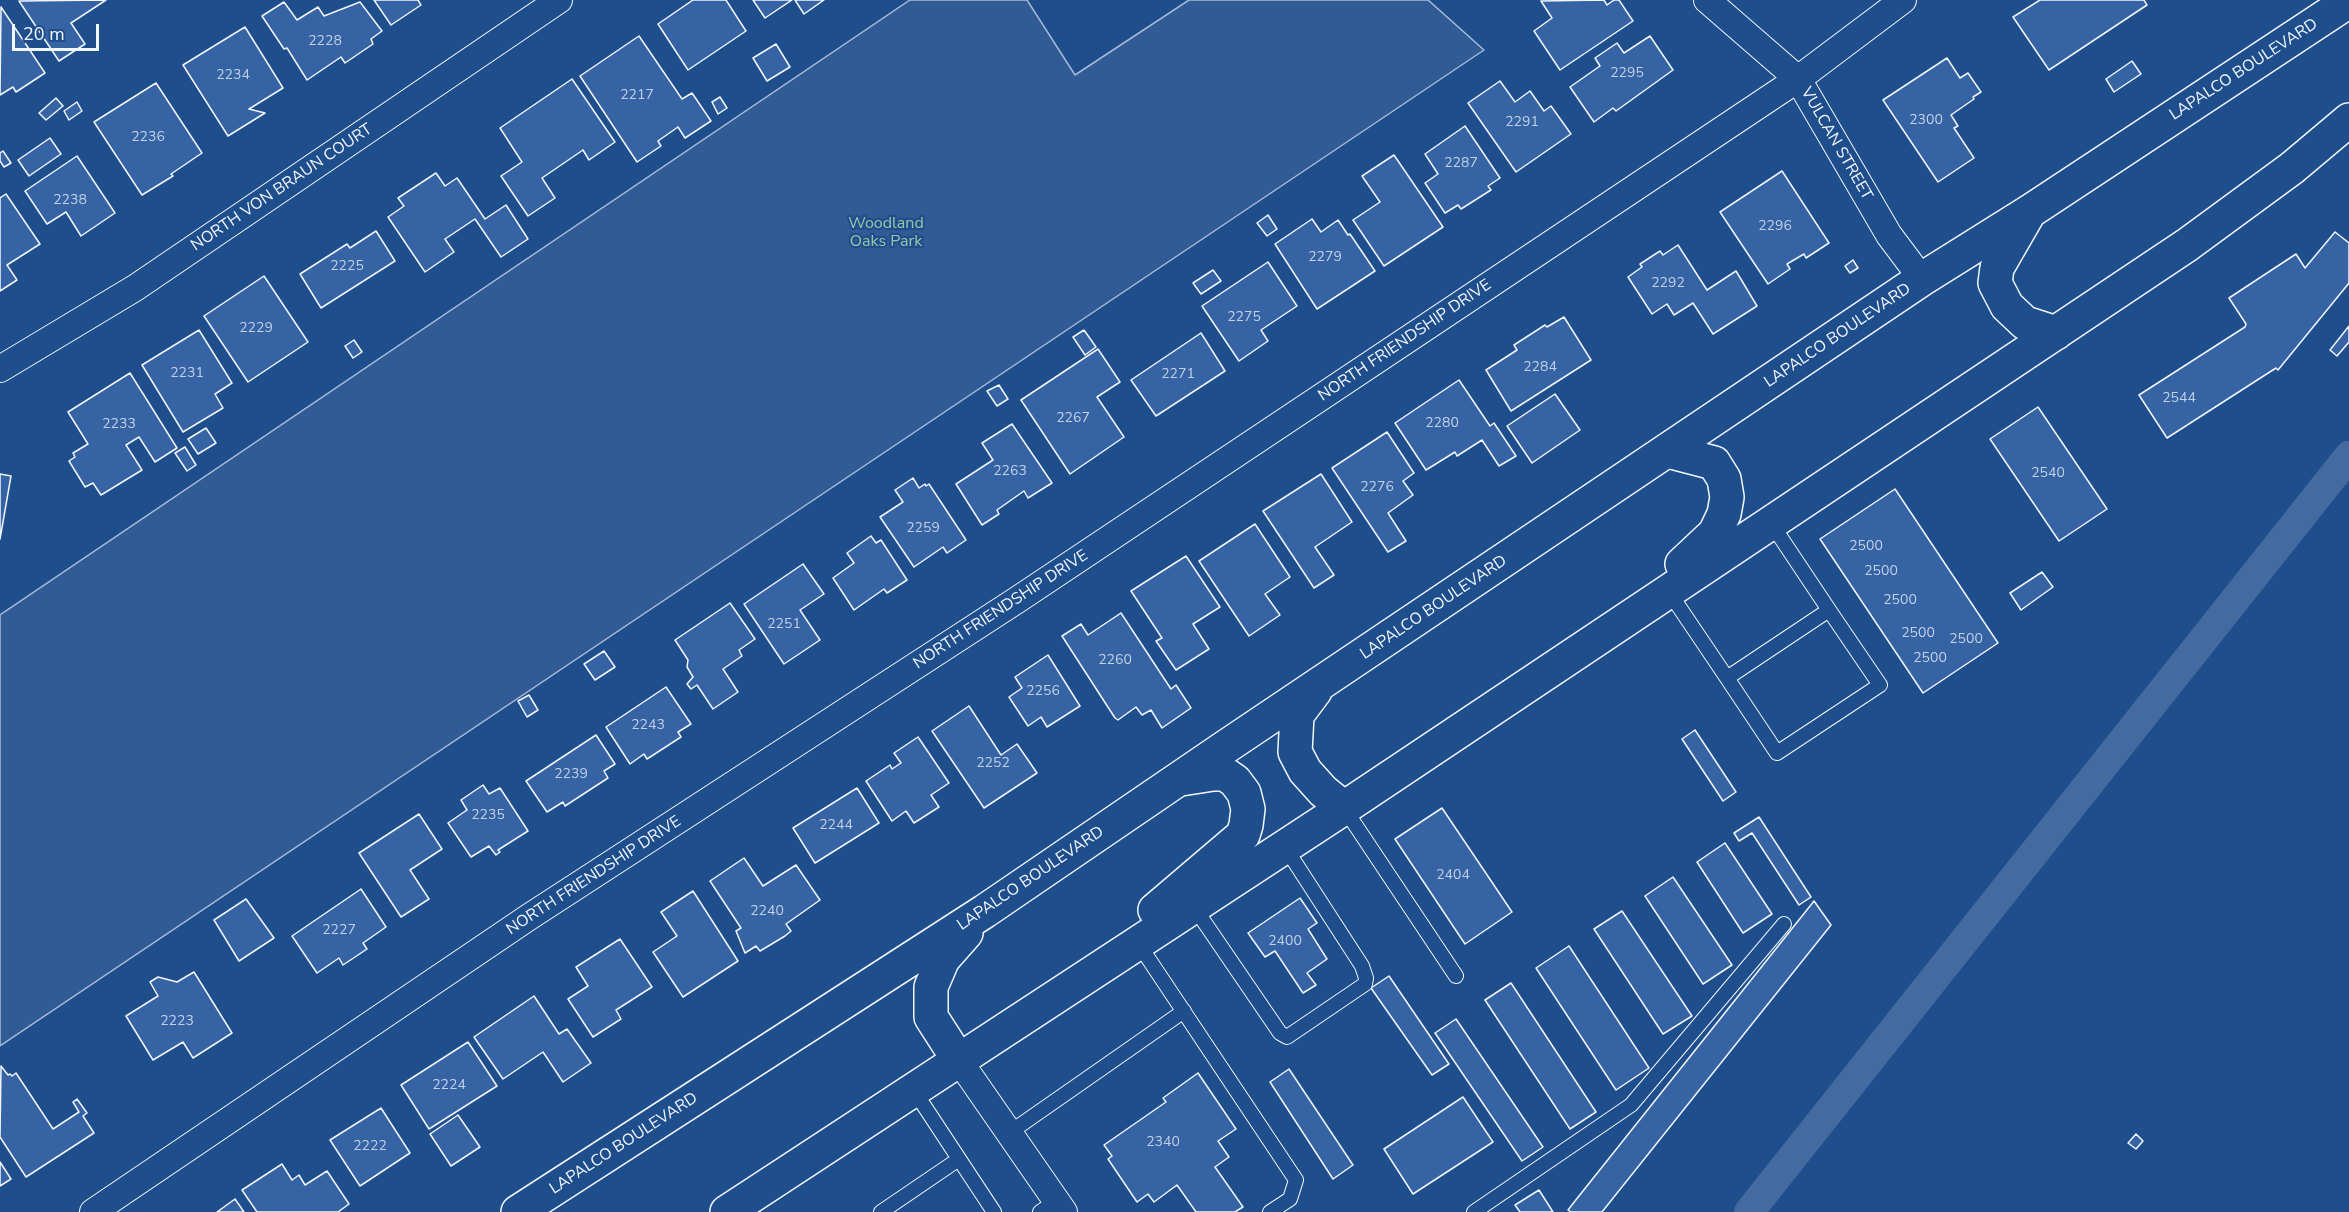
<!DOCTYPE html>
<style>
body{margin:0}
#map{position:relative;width:2349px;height:1212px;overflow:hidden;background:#1f4e8c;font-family:"Nunito Sans",sans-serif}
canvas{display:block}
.scale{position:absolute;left:12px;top:24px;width:87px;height:27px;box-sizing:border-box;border:3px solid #f2f6ff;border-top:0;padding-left:8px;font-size:18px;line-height:21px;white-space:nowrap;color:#f2f6ff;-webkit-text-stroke:4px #1f4e8c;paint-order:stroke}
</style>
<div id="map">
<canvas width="2349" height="1212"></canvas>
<div class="scale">20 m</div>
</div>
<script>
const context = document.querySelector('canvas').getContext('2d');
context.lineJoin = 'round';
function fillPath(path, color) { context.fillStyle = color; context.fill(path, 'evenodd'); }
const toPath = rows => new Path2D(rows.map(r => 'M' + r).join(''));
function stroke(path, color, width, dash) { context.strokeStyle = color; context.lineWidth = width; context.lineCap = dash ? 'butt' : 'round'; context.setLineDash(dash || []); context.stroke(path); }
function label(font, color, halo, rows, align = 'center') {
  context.font = font + ' "Nunito Sans",sans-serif'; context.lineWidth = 4.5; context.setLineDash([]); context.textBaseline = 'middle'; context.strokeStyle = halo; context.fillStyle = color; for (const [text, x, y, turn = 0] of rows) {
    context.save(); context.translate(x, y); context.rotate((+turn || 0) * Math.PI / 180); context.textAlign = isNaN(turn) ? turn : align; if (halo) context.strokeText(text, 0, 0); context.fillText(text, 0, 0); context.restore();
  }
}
const green = toPath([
 [910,0,1027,0,1075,75,1189,0,1428,0,1484,50,0,1046,0,615,910,0]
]);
const canal = toPath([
 [1749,1212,2349,456]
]);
const building = toPath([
 [106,0,71,23,85,44,59,61,19,1,106,0],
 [374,0,418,0,421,5,391,25,374,0],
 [693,0,726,0,746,31,688,70,658,24,693,0],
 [753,0,792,0,765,18,753,0],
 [795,0,824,0,804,14,795,0],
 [1604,0,1607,5,1614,0,1619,0,1633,21,1560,70,1534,31,1552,18,1541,1,1604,0],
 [2040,0,2144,0,2147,5,2049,70,2013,17,2040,0],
 [284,2,297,20,318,7,324,16,360,2,382,31,371,39,373,44,345,63,341,57,307,80,287,48,284,49,262,16,284,2],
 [1,7,45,73,16,92,13,87,0,95,1,7],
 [245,27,283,88,249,109,265,113,228,136,183,65,245,27],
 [639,36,682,99,692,93,711,121,685,138,678,127,658,141,661,146,637,162,580,76,639,36],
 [1650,36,1673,70,1616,111,1613,108,1594,122,1570,87,1600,66,1595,58,1617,43,1624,53,1650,36],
 [776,44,790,67,767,81,753,58,776,44],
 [1947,58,1960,78,1968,73,1981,92,1973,97,1974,99,1951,115,1958,126,1954,128,1974,158,1938,182,1883,100,1947,58],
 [2132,61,2141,74,2114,92,2106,79,2132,61],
 [572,79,615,142,589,160,583,150,542,178,555,198,528,216,501,176,522,162,500,128,572,79],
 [1500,81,1515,102,1530,91,1544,111,1551,106,1571,134,1516,172,1468,103,1500,81],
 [156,83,202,153,171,174,173,176,142,195,94,122,156,83],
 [720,97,727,108,718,114,712,102,720,97],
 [56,98,63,106,46,120,39,113,56,98],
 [77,102,82,111,69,120,64,111,77,102],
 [1465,126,1500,178,1488,186,1491,190,1461,209,1458,205,1445,213,1425,183,1438,174,1425,154,1465,126],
 [50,138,61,154,29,176,18,160,50,138],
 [3,151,11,163,4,167,0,161,0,153,3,151],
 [1394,155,1443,227,1384,266,1353,220,1380,202,1362,176,1394,155],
 [77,156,115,213,81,236,66,212,47,224,25,191,77,156],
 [1782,171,1829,243,1806,258,1804,254,1787,264,1790,269,1768,284,1720,212,1782,171],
 [436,173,445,186,457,178,485,219,506,205,528,239,501,257,475,219,445,239,454,252,425,272,388,217,404,206,398,198,436,173],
 [6,194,40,244,7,265,17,280,0,291,0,198,6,194],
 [1268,215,1277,229,1267,236,1257,223,1268,215],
 [1312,219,1321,232,1338,220,1348,235,1350,234,1375,271,1317,309,1275,244,1312,219],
 [376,231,395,261,321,308,300,274,347,244,350,248,376,231],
 [2335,232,2349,243,2349,283,2278,370,2276,368,2167,438,2139,395,2245,327,2246,324,2229,298,2296,254,2305,268,2335,232],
 [1678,245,1707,290,1736,271,1757,306,1713,334,1693,303,1674,315,1667,304,1652,314,1628,277,1642,267,1640,264,1660,251,1663,255,1678,245],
 [1853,260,1858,268,1850,273,1845,266,1853,260],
 [1268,262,1297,306,1261,330,1268,341,1239,361,1202,306,1268,262],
 [1213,270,1221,281,1201,294,1193,283,1213,270],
 [264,276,308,342,248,382,204,316,264,276],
 [1564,317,1591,360,1511,411,1486,370,1517,350,1514,345,1545,325,1547,327,1564,317],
 [2349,326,2349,342,2337,356,2330,350,2349,326],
 [199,330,232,383,215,394,223,408,183,432,142,365,199,330],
 [1084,330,1096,347,1085,355,1073,337,1084,330],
 [1201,333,1225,371,1156,416,1131,380,1201,333],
 [354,340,362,352,353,358,345,346,354,340],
 [1098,349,1120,382,1097,397,1124,437,1070,474,1021,400,1098,349],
 [130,373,177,448,155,462,139,437,126,445,142,470,101,495,93,483,85,487,69,461,75,457,73,453,88,444,68,412,130,373],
 [1459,380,1490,426,1494,423,1516,456,1499,466,1482,440,1457,456,1455,452,1426,470,1395,423,1459,380],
 [999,385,1008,399,997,406,987,391,999,385],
 [1555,394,1580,430,1532,463,1507,426,1555,394],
 [2038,407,2107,509,2059,541,1990,439,2038,407],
 [1012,424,1052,483,1028,498,1024,491,997,510,999,514,982,525,956,484,993,460,982,443,1012,424],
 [206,428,216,443,198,454,188,439,206,428],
 [1387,432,1414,473,1403,481,1413,495,1388,513,1406,541,1388,552,1332,468,1387,432],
 [185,447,196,465,187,471,175,453,185,447],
 [0,474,11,476,0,539,0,474],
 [1321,474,1352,522,1315,547,1334,575,1314,588,1263,511,1321,474],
 [913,478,919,488,925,484,926,486,929,484,966,540,947,553,943,547,914,567,880,517,903,502,895,490,913,478],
 [1895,489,1998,643,1923,693,1820,539,1895,489],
 [1255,524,1290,577,1265,594,1280,615,1249,636,1199,561,1255,524],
 [871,536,876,543,881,540,907,580,887,593,884,589,854,610,833,578,854,563,847,553,871,536],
 [1186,556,1220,607,1193,624,1209,649,1176,670,1156,641,1162,638,1131,591,1186,556],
 [803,564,824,594,800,610,820,640,784,664,744,604,803,564],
 [2042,572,2053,587,2021,610,2010,593,2042,572],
 [730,603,755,639,739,650,742,656,723,669,738,692,713,709,697,685,691,689,687,684,693,677,687,667,688,660,675,640,730,603],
 [1121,613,1171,689,1176,685,1191,708,1162,728,1151,710,1142,715,1136,707,1118,720,1115,718,1062,636,1081,624,1088,635,1121,613],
 [604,651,615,667,595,680,584,664,604,651],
 [1048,655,1080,706,1047,727,1041,717,1028,726,1009,697,1022,688,1015,677,1048,655],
 [666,687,691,724,678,732,681,737,647,759,644,754,630,764,606,727,666,687],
 [529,695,538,710,527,717,518,701,529,695],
 [969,706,1001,755,1017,744,1037,773,984,808,932,731,969,706],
 [1695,730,1736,792,1723,801,1682,739,1695,730],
 [596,735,615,764,604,771,608,778,565,806,563,802,547,812,526,781,596,735],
 [918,737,949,783,931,795,939,807,914,823,906,811,892,821,866,781,890,765,892,769,901,763,894,753,918,737],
 [483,785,489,794,500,788,528,831,498,850,500,852,496,855,489,846,471,857,448,823,467,810,461,800,483,785],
 [857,788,879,823,815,863,793,828,857,788],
 [1442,808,1512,912,1465,944,1395,839,1442,808],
 [419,814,442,849,410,870,429,899,401,917,359,853,419,814],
 [1759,817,1811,897,1799,905,1752,833,1739,841,1734,833,1759,817],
 [1725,843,1772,914,1743,933,1697,862,1725,843],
 [744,858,763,886,796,865,820,900,786,924,791,931,785,936,760,951,756,946,745,953,736,931,741,928,710,881,744,858],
 [1673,877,1732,965,1703,984,1645,896,1673,877],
 [361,889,386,927,363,943,367,949,343,965,339,958,317,973,292,936,361,889],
 [693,891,738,961,683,997,653,952,677,936,661,912,693,891],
 [1300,898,1317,923,1308,929,1327,959,1307,973,1316,985,1303,993,1275,951,1265,957,1248,933,1300,898],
 [246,899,274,938,239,961,214,920,246,899],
 [1814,901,1831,925,1602,1212,1571,1212,1568,1210,1575,1201,1814,901],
 [1622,911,1692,1016,1663,1034,1594,929,1622,911],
 [620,939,652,987,616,1010,621,1019,593,1037,568,999,588,986,576,967,620,939],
 [1569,946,1649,1068,1616,1090,1536,968,1569,946],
 [194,972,232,1033,193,1058,183,1042,153,1060,126,1016,158,996,150,982,158,977,177,982,194,972],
 [1389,976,1449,1064,1432,1075,1371,988,1389,976],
 [1511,983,1596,1112,1570,1129,1485,1000,1511,983],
 [534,996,559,1034,567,1029,591,1063,563,1082,543,1052,503,1079,474,1037,534,996],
 [1456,1019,1543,1147,1522,1161,1435,1033,1456,1019],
 [468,1042,497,1086,429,1129,401,1085,468,1042],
 [1,1066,8,1075,10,1074,12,1076,16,1073,53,1129,79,1112,73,1102,77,1099,87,1113,83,1116,94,1133,26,1177,0,1137,1,1066],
 [1289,1069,1353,1165,1333,1179,1270,1082,1289,1069],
 [1198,1073,1236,1129,1218,1141,1229,1157,1215,1167,1243,1207,1235,1212,1196,1212,1177,1185,1154,1202,1148,1194,1137,1202,1108,1159,1112,1156,1104,1145,1166,1102,1163,1098,1198,1073],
 [1463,1097,1493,1142,1413,1194,1384,1149,1463,1097],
 [381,1108,410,1153,360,1186,330,1140,381,1108],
 [458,1115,480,1147,451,1166,430,1134,458,1115],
 [2136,1134,2143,1141,2136,1149,2128,1143,2136,1134],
 [0,1162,11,1179,0,1186,0,1162],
 [282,1164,292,1180,299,1175,305,1185,327,1171,349,1204,338,1212,257,1212,242,1190,282,1164],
 [1539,1190,1553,1212,1520,1212,1515,1205,1539,1190],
 [235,1199,244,1212,217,1212,235,1199]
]);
const lane = toPath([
 [1669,592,1727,678,1829,610,1771,523],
 [1727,678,1777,753,1880,685,1829,610],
 [1344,808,1456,976],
 [1194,907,1280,1033,1287,1037,1365,984,1366,978,1362,966,1285,847],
 [1138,943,1296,1180,1290,1199,1270,1212],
 [913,1089,994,1212],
 [1009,1133,1184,1011],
 [881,1212,959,1159],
 [1040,1212,1056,1201],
 [1474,1212,1631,1105,1784,924]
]);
const street = toPath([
 [1707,0,1798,79,1889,235,1922,279],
 [0,369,135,288,559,0],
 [958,1059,1064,1212],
 [93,1212,529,917,1017,600,1798,79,1903,0]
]);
const primary = toPath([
 [2027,216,1997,268,1995,283,2007,306,2025,323,2056,333],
 [1668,451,1714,463,1724,479,1727,497,1724,514,1715,533,1682,564],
 [1315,691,1297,715,1295,752,1305,771,1323,791,1344,808],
 [1155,910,1243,835,1246,825,1248,809,1244,793,1235,781,1225,774,1213,774,1181,779],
 [958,1059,931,1017,931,987,943,959,966,933],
 [518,1212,985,911,1227,746,1922,279,2029,212,2349,1],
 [727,1212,1344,808,2187,245,2292,168,2349,120]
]);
const numberNames = [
 ["2228",325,42],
 ["2295",1627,74],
 ["2234",233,76],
 ["2217",637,96],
 ["2300",1926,121],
 ["2291",1522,123],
 ["2236",148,138],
 ["2287",1461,164],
 ["2238",70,201],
 ["2296",1775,227],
 ["2279",1325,258],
 ["2225",347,267],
 ["2292",1668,284],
 ["2275",1244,318],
 ["2229",256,329],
 ["2284",1540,368],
 ["2231",187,374],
 ["2271",1178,375],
 ["2544",2179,399],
 ["2267",1073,419],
 ["2280",1442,424],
 ["2233",119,425],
 ["2263",1010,472],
 ["2540",2048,474],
 ["2276",1377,488],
 ["2259",923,529],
 ["2500",1866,547],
 ["2500",1881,572],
 ["2500",1900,601],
 ["2251",784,625],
 ["2500",1918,634],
 ["2500",1966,640],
 ["2500",1930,659],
 ["2260",1115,661],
 ["2256",1043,692],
 ["2243",648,726],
 ["2252",993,764],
 ["2239",571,775],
 ["2235",488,816],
 ["2244",836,826],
 ["2404",1453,876],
 ["2240",767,912],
 ["2227",339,931],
 ["2400",1285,942],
 ["2223",177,1022],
 ["2224",449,1086],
 ["2340",1163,1143],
 ["2222",370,1147]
];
const streetNames = [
 ["LAPALCO BOULEVARD",2244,70,-33],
 ["VULCAN STREET",1836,144,60],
 ["NORTH VON BRAUN COURT",282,188,-34],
 ["LAPALCO BOULEVARD",1838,336,-34],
 ["NORTH FRIENDSHIP DRIVE",1405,341,-34],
 ["LAPALCO BOULEVARD",1434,608,-34],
 ["NORTH FRIENDSHIP DRIVE",1001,610,-33],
 ["NORTH FRIENDSHIP DRIVE",594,876,-33],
 ["LAPALCO BOULEVARD",1031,879,-34],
 ["LAPALCO BOULEVARD",624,1144,-33]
];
const parkNames = [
 ["Woodland",886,224],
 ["Oaks Park",886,242]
];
fillPath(green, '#305b95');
stroke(green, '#a8bbd7', 1.5);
stroke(canal, '#446ba0', 30);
fillPath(building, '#3563a3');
stroke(building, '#f2f6ff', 1.5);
stroke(lane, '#f2f6ff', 16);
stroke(street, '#f2f6ff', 28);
stroke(primary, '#f2f6ff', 36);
stroke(lane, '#1f4e8c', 14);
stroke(street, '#1f4e8c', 26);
stroke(primary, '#1f4e8c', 33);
label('14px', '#c3d1e8', null, numberNames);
label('16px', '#f2f6ff', '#1f4e8c', streetNames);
label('16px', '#97c8a6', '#1f4e8c', parkNames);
</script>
